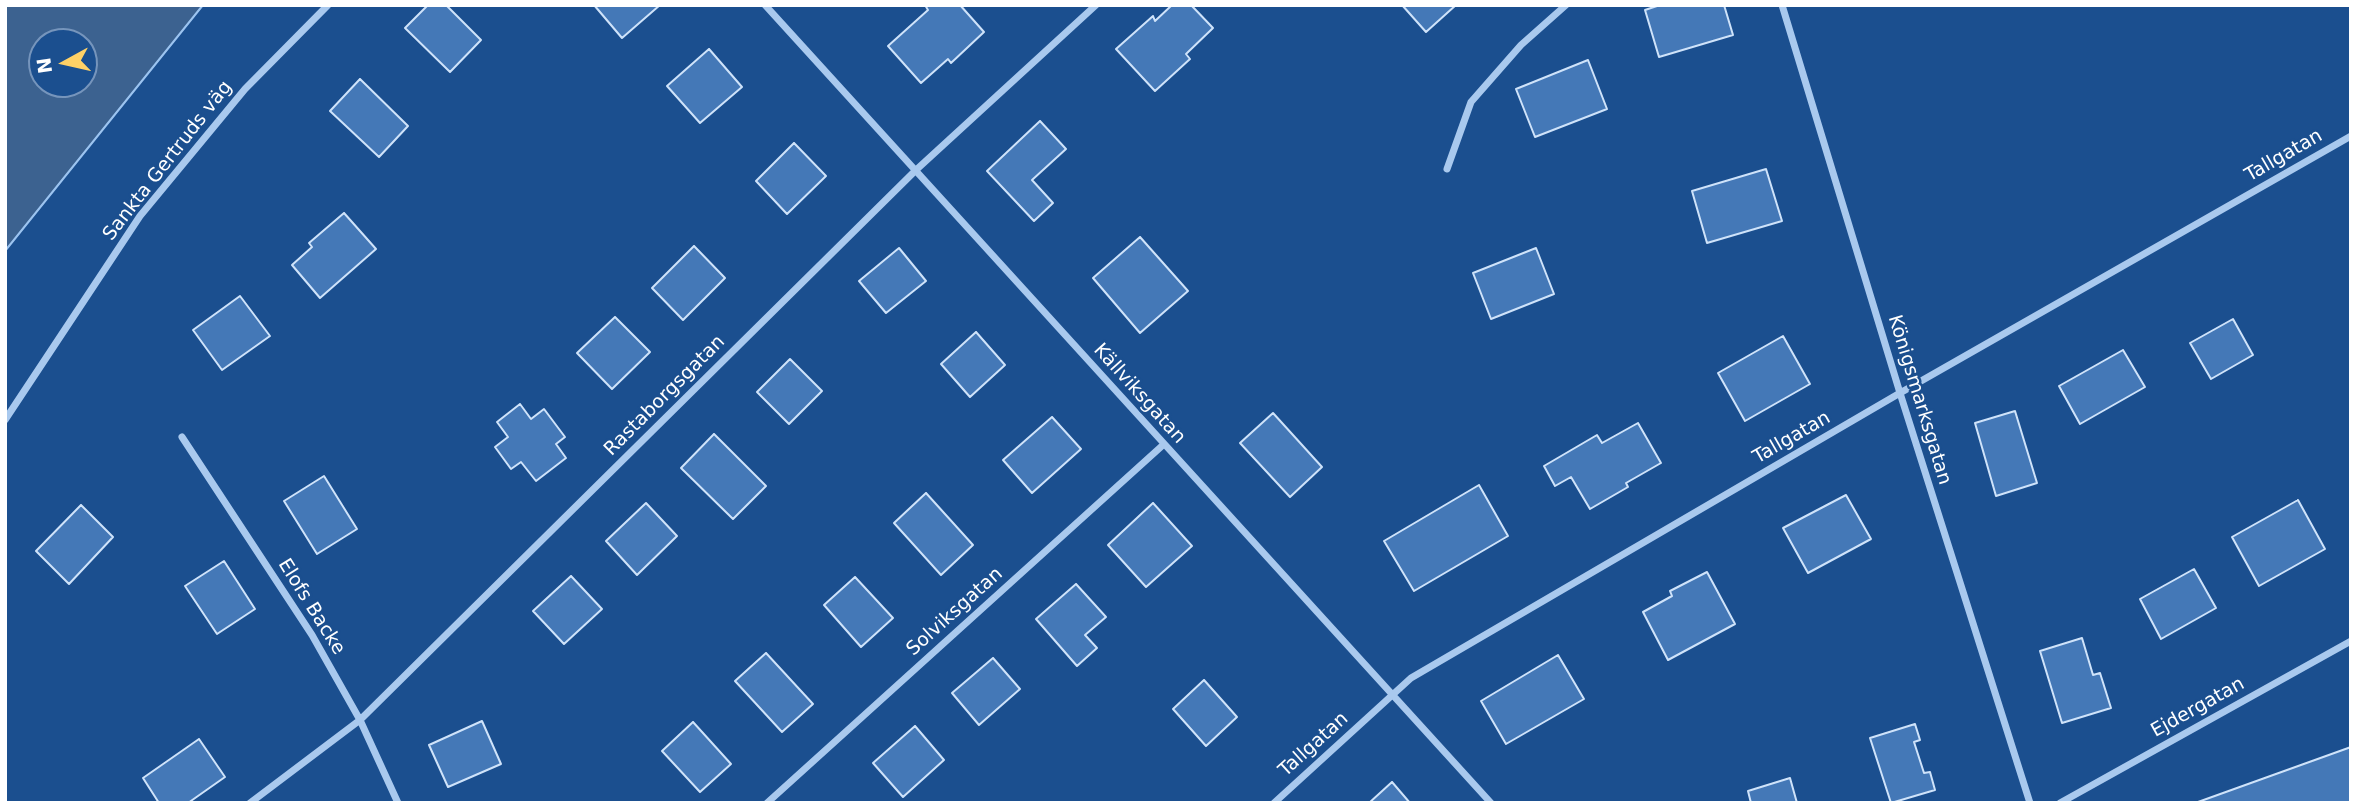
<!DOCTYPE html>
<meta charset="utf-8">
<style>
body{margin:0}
#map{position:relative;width:2356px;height:808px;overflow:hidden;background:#1b4f8f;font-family:"DejaVu Sans",sans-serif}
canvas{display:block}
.frame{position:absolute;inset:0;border:7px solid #fff;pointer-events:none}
.north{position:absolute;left:28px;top:28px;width:70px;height:70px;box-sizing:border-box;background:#1b4f8f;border:2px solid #7695bc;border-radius:50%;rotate:262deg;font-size:19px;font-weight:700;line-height:28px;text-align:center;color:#fff}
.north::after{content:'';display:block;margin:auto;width:24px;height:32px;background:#ffd166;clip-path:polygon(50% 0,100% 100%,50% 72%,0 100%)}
</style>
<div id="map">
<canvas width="2356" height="808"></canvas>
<div class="frame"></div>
<div class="north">N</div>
</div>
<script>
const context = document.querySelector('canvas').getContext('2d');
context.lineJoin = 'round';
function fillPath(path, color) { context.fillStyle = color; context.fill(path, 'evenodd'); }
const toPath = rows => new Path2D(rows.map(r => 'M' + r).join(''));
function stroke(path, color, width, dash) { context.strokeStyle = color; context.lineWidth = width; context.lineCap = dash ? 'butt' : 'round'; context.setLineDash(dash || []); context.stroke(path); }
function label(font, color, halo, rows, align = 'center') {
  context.font = font + ' "DejaVu Sans",sans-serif'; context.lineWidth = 5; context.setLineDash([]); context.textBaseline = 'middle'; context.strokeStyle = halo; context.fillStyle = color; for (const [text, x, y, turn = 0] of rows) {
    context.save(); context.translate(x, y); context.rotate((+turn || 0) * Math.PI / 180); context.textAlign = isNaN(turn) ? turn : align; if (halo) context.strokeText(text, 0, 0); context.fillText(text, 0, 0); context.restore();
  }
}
const water = toPath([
 [5,5,203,5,5,251,5,5],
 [42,42,84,42,84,84,42,84,42,42]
]);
const building = toPath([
 [428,5,446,5,481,40,450,72,405,28,428,5],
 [594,5,660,5,622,38,594,5],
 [960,5,984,32,951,63,948,59,921,83,888,46,928,10,925,5,960,5],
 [1172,5,1191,5,1213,28,1186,54,1190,59,1155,91,1116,49,1153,16,1155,21,1172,5],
 [1402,5,1456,5,1426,32,1402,5],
 [1660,5,1724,5,1733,35,1659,57,1645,10,1660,5],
 [709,49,742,87,700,123,667,86,709,49],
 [1588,60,1607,109,1535,137,1516,89,1588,60],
 [360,79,408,126,379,157,330,111,360,79],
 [1040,121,1066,149,1032,180,1053,203,1034,221,987,171,1040,121],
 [794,143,826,176,787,214,756,181,794,143],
 [1766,169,1782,221,1707,243,1692,191,1766,169],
 [344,213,376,249,320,298,292,265,312,247,309,243,344,213],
 [1140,237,1188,291,1140,333,1093,278,1140,237],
 [694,246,725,278,683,320,652,288,694,246],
 [899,248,926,281,886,313,859,281,899,248],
 [1536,248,1554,294,1491,319,1473,273,1536,248],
 [240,296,270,336,222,370,193,330,240,296],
 [615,317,650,352,612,389,577,353,615,317],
 [2233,319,2253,355,2211,379,2190,343,2233,319],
 [976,332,1005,365,970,397,941,364,976,332],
 [1783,336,1810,384,1745,421,1718,373,1783,336],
 [2123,350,2145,387,2080,424,2059,386,2123,350],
 [790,359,822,391,789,424,757,392,790,359],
 [520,404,531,419,544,409,565,437,556,444,566,458,536,481,521,462,511,469,495,447,508,437,497,422,520,404],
 [2015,411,2037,483,1996,496,1975,423,2015,411],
 [1273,413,1322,467,1290,497,1240,443,1273,413],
 [1052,417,1081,449,1032,493,1003,460,1052,417],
 [1638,423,1661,463,1626,483,1628,487,1590,509,1571,477,1555,486,1544,466,1597,435,1602,443,1638,423],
 [714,434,766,486,733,519,681,468,714,434],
 [324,476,357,529,317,554,284,501,324,476],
 [1479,485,1508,536,1414,591,1384,541,1479,485],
 [926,493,973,545,941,575,894,523,926,493],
 [1846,495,1871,539,1808,573,1783,528,1846,495],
 [2298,500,2325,549,2259,586,2232,537,2298,500],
 [646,503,677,536,637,575,606,541,646,503],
 [1153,503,1192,546,1146,587,1108,545,1153,503],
 [81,505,113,537,69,584,36,551,81,505],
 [224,561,255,609,217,634,185,586,224,561],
 [2194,569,2216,608,2161,639,2140,599,2194,569],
 [1707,572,1735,624,1668,660,1643,612,1672,596,1670,591,1707,572],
 [571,576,602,609,564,644,533,611,571,576],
 [855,577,893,618,861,647,824,605,855,577],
 [1076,584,1106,617,1085,635,1097,648,1077,666,1036,619,1076,584],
 [2082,638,2093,675,2100,673,2111,708,2062,723,2040,651,2082,638],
 [766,653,813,704,782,732,735,681,766,653],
 [1558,655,1584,699,1506,744,1481,701,1558,655],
 [993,658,1020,689,979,725,952,693,993,658],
 [1204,680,1237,717,1206,746,1173,709,1204,680],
 [482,721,501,764,448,787,429,745,482,721],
 [693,722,731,764,700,792,662,751,693,722],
 [1915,724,1920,740,1914,742,1924,773,1930,772,1935,790,1891,803,1870,738,1915,724],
 [915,726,944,760,903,797,873,763,915,726],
 [199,739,225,777,188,803,159,803,143,778,199,739],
 [2351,747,2351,803,2198,802,2351,747],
 [1790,778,1797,803,1751,803,1748,791,1790,778],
 [1392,782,1410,803,1369,803,1392,782]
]);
const street = toPath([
 [765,5,1491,803],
 [1782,5,1900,393,2030,803],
 [1447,169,1471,102,1521,45,1566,5],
 [5,420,140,216,245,89,328,5],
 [182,437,312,635,360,720,398,803],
 [250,803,360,720,916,170,1096,5],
 [767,803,1163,445],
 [1274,803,1411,678,1900,393,2351,136],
 [2060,803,2351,641]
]);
const streetNames = [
 ["Tallgatan",2284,156,-30],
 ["Sankta Gertruds väg",168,161,-52],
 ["Källviksgatan",1139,394,48],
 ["Rastaborgsgatan",665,396,-45],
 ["Königsmarksgatan",1919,400,73],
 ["Tallgatan",1792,438,-30],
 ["Elofs Backe",311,607,58],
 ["Solviksgatan",955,612,-42],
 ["Ejdergatan",2198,708,-29],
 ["Tallgatan",1314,745,-42]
];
fillPath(water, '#3c6290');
stroke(water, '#9cc4f0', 2);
fillPath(building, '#4478b7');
stroke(building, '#cfe3fa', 2);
stroke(street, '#a9c9ee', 7);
label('19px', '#fff', '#1b4f8f', streetNames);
</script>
